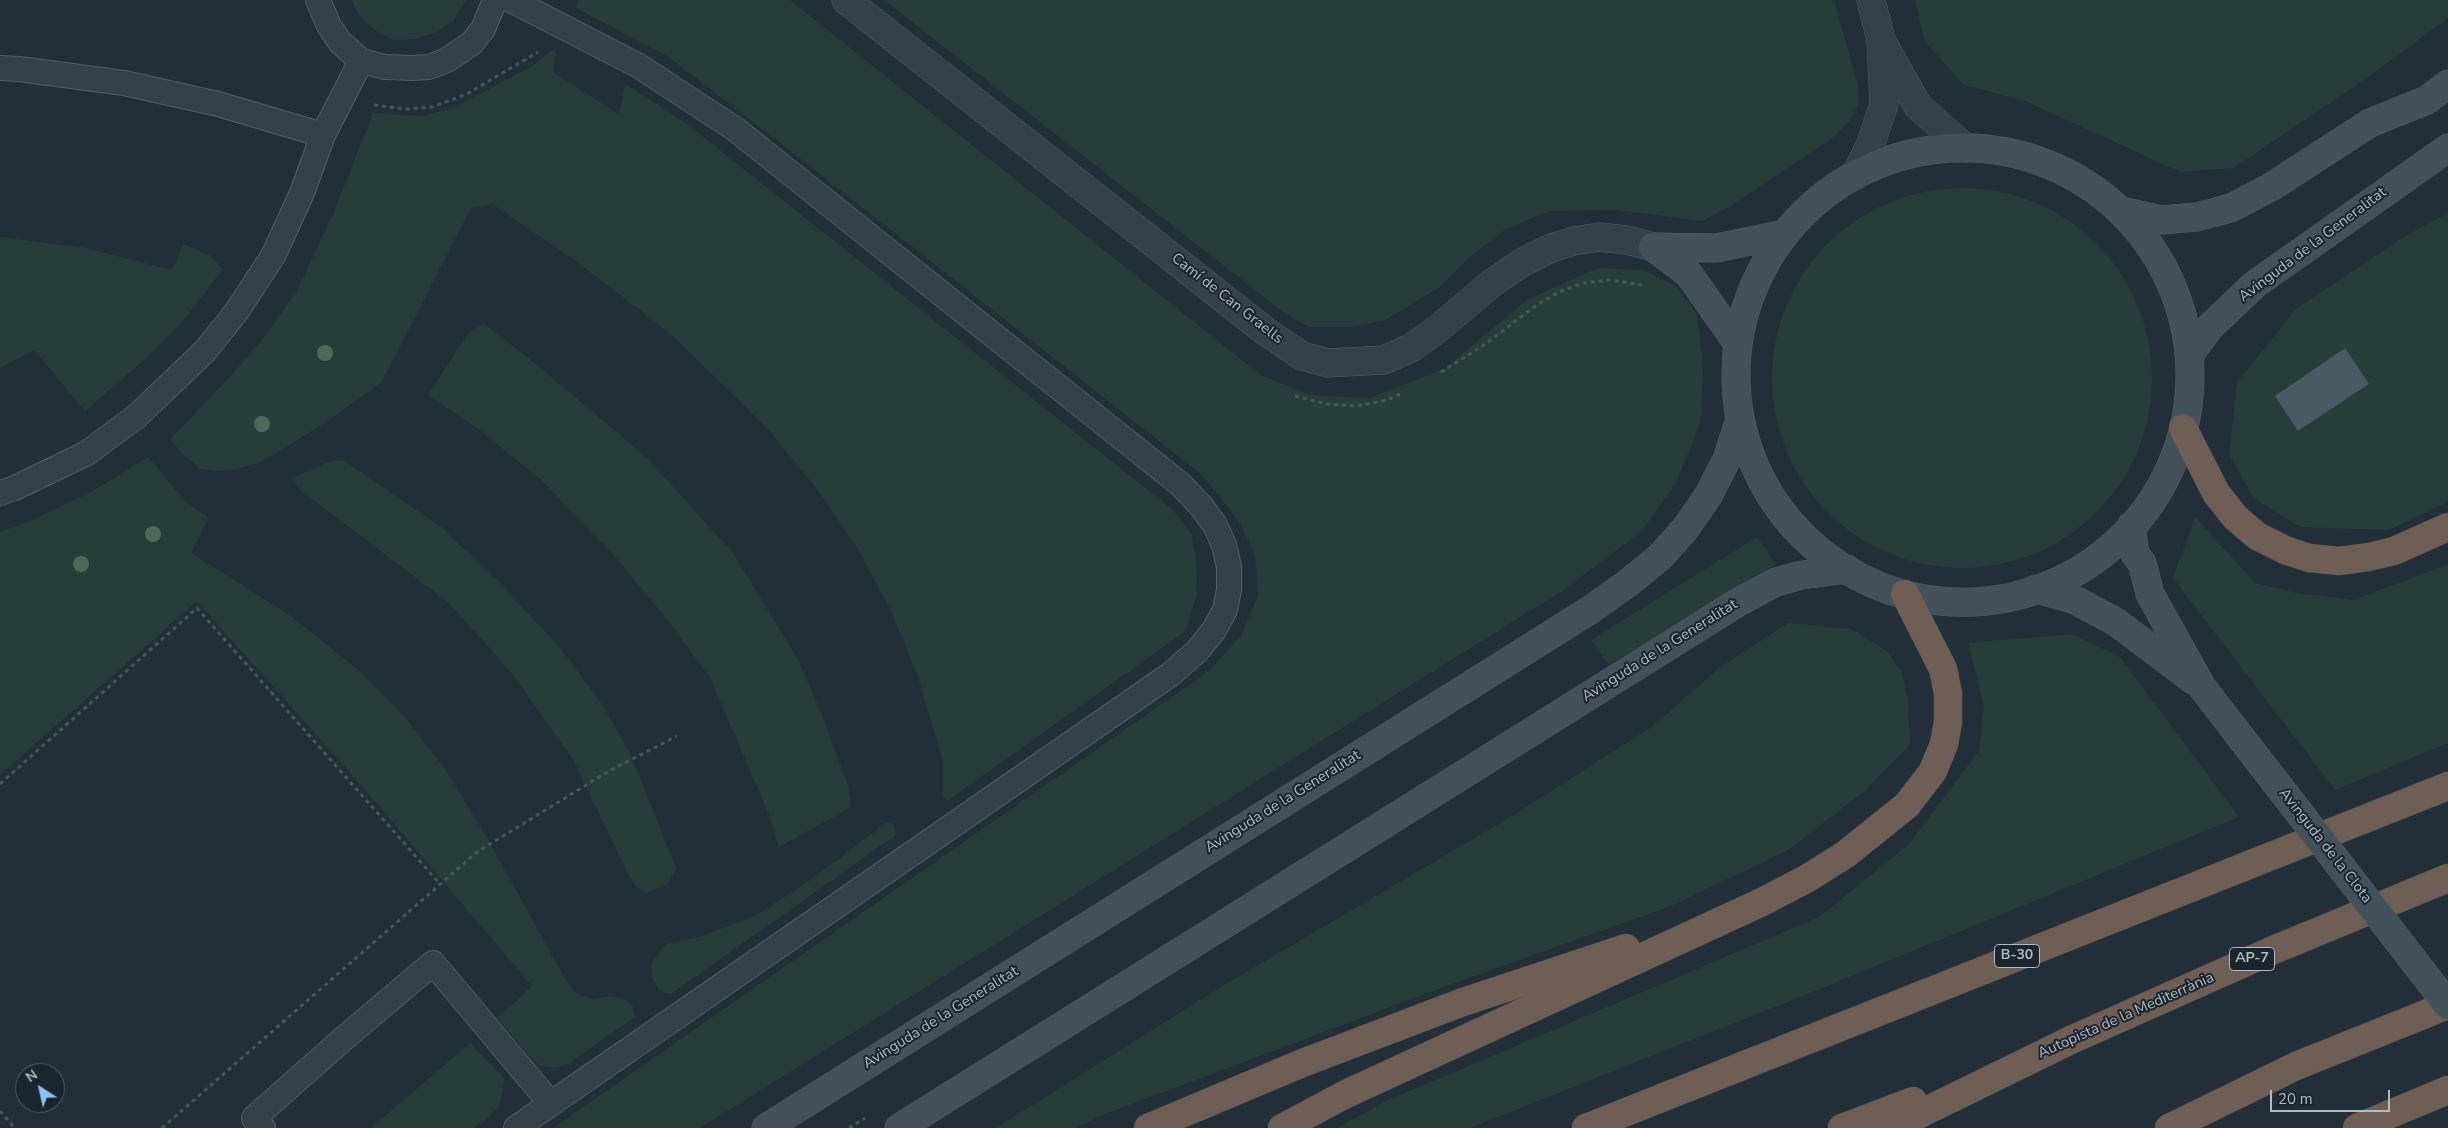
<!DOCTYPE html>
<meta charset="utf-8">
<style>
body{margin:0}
#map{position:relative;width:2448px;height:1128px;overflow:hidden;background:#222f38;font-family:"Nunito Sans",sans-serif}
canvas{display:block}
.north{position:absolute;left:15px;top:1063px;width:50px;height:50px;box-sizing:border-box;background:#1b252d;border:1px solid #57616a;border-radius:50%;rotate:325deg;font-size:14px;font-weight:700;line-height:20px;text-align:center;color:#b0bcc5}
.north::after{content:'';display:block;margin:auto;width:18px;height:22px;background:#87c4f3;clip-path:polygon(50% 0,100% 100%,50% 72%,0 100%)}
.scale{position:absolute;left:2270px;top:1090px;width:120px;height:22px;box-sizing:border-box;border:2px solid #b0bcc5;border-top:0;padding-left:6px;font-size:15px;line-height:18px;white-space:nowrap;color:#b0bcc5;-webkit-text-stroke:4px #1b252d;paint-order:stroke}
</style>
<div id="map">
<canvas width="2448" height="1128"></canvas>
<div class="north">N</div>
<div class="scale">20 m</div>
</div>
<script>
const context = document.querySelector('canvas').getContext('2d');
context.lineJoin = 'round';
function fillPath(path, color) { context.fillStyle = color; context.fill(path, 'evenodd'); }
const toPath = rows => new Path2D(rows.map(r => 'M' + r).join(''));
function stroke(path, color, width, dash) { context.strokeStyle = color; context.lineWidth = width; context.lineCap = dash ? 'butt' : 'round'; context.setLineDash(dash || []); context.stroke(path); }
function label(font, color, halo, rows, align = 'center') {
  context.font = font + ' "Nunito Sans",sans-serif'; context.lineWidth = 4; context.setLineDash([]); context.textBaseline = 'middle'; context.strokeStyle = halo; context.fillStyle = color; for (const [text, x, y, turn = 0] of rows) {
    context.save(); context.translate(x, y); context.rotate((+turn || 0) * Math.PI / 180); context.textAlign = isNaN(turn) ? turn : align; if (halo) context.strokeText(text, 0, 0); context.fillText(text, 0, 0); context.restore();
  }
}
const green = toPath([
 [352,0,466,0,454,20,435,33,414,39,394,40,378,32,365,22,357,12],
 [578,0,790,0,1262,376,1311,395,1369,398,1444,369,1528,299,1598,268,1643,270,1676,286,1697,314,1703,365,1701,422,1675,485,1641,532,1562,591,700,1128,553,1128,1209,671,1241,636,1258,595,1255,555,1238,520,1202,475,774,138,667,56,576,8],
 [884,0,1834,0,1857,82,1859,103,1850,121,1831,139,1729,207,1702,221,1616,210,1550,211,1506,229,1470,257,1440,287,1385,320,1352,327,1309,327,1283,312],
 [1915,0,2448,0,2448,18,2371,75,2234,168,2180,172,2025,101,1964,85,1925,42],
 [556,47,554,73,619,114,625,84,687,124,1173,510,1191,534,1196,556,1197,594,1186,631,947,801,943,796,943,762,918,677,892,613,860,552,817,489,767,428,667,331,573,259,492,204,471,208,382,382,326,422,280,451,255,464,236,469,215,471,201,469,184,456,170,439,231,376,266,335,297,290,333,215,373,113,424,116,457,106,532,66],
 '1772 378a190 190 0 1 1 380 0a190 190 0 1 1-380 0Z',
 [2448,213,2448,502,2389,530,2300,527,2253,497,2229,455,2237,382,2297,308,2407,235],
 [0,237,86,248,172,270,184,244,209,255,223,269,183,321,142,362,85,411,34,350,0,368],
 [484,324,536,364,646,457,733,553,797,658,821,712,848,785,851,807,779,847,768,812,710,678,670,623,612,553,540,479,477,428,428,395,469,332],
 [148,457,185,501,208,518,191,553,291,616,356,668,404,716,447,772,487,838,568,984,579,995,594,999,609,996,623,998,632,1004,635,1017,568,1064,555,1068,540,1066,529,1056,498,1018,532,986,362,786,197,601,0,775,0,532,37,518,93,491],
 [343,460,441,527,497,580,561,649,601,703,629,751,676,868,668,884,647,893,638,888,630,878,573,759,510,671,450,604,299,489,293,478,328,462],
 [2195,517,2255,583,2297,593,2354,600,2448,564,2448,743,2335,790,2173,578],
 [1757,537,1776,564,1609,665,1591,640],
 [1788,623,1851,629,1887,651,1902,673,1908,699,1910,745,1865,791,1788,850,1671,906,1444,987,1102,1115,1076,1128,996,1128,1224,985,1509,818,1653,726,1719,668],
 [2072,634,2120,657,2239,817,1803,996,1470,1128,1337,1128,1386,1101,1819,917,1909,844,1979,751,1984,706,1968,643],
 [892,822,896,835,671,994,663,992,658,988,652,978,652,962,666,944,699,937,757,915,813,878,886,823],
 [470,1043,505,1079,499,1106,486,1120,474,1128,371,1128]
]);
const building = toPath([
 [2345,348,2369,384,2298,431,2275,396]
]);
const path = toPath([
 [374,105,406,109,432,107,467,94,538,52],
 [1441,372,1484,345,1538,304,1559,292,1583,283,1611,280,1642,285],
 [1295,396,1327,404,1357,406,1387,400,1400,394],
 [0,784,197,608,439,883],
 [0,1111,15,1128],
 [162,1128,477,852,609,771,677,736],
 [849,1128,865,1118]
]);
const lane = toPath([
 [318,0,329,26,340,42,361,61,385,67,412,68,429,67,447,60,472,43,483,29,495,0],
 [511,0,639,66,735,129,1180,484,1201,506,1215,525,1224,545,1229,567,1229,590,1225,610,1214,630,1197,651,1171,674,516,1128],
 [0,68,19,69,124,83,218,104,323,135],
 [0,493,15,488,87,453,137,416,205,351,237,311,274,254,302,193,323,135,361,61],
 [263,1128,254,1118,342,1040,433,963,551,1104]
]);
const street = toPath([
 [846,0,1265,331,1302,356,1328,363,1384,360,1411,348,1439,328,1492,283,1523,262,1549,249,1574,241,1599,237,1627,240,1653,247],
 [1883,44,1918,106,1965,148],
 [1855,176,1870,146,1884,104,1881,40,1871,0]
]);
const secondary = toPath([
 '1736 375a227 227 0 1 1 454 0a227 227 0 1 1-454 0Z',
 [2121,211,2161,220,2197,217,2231,208,2271,187,2370,123,2427,100,2448,84],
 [1653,247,1716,248,1785,234],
 [1653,247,1688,273,1738,344],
 [2189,355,2209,328,2254,285,2448,148],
 [2131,526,2135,554,2142,563,2150,594,2202,687,2232,726],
 [2036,589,2073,599,2116,622,2193,680],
 [766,1128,1590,610,1628,583,1660,557,1685,529,1708,496,1727,459,1740,419],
 [899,1128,1737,603,1776,582,1802,575,1847,569]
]);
const highway = toPath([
 [2183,428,2216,493,2235,517,2257,536,2285,550,2309,558,2339,561,2369,557,2394,551,2448,527],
 [1148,1128,1300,1064,1463,1002,1626,948],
 [1282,1128,1346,1094,1762,902,1808,878,1846,854,1907,805,1933,771,1944,744,1948,722,1948,693,1943,669,1905,594],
 [1586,1128,2448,786],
 [1842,1128,1913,1101],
 [1891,1128,2073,1039,2271,951,2448,878],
 [2169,1128,2296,1066,2448,1005],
 [2357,1128,2448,1090]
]);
const secondaryBridge = toPath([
 [2232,726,2448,1005]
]);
const trees = [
 [325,353],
 [262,424],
 [153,534],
 [81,564]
];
const shields = [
 [2017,956,45],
 [2252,959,45]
];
const shieldNames = [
 ["B-30",2017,956],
 ["AP-7",2252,959]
];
const streetNames = [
 ["Avinguda de la Generalitat",2313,245,-37],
 ["Camí de Can Graells",1227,299,38],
 ["Avinguda de la Generalitat",1660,651,-32],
 ["Avinguda de la Generalitat",1283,802,-32],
 ["Avinguda de la Clota",2325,846,52],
 ["Autopista de la Mediterrània",2126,1016,-24],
 ["Avinguda de la Generalitat",941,1018,-32]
];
fillPath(green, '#273d3a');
fillPath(building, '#4a5a64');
stroke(lane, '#535e66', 26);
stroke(street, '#535e66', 29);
stroke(secondary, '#535e66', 29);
stroke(highway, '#404b53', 29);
stroke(path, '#455a58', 3, [4, 4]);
stroke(lane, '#354148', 24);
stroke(street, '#354148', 28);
stroke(secondary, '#43515b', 28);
stroke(highway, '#6e5e53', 28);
stroke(secondaryBridge, '#535e66', 29, []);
stroke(secondaryBridge, '#43515b', 28);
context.fillStyle = '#4d6958';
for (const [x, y] of trees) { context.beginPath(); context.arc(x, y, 8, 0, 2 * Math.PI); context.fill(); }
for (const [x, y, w] of shields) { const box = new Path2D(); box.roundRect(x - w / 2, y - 11.5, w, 23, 4); context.fillStyle = '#1b252d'; context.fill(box); stroke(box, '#b0bcc5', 1); }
label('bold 14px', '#b0bcc5', null, shieldNames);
label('15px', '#b0bcc5', '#1b252d', streetNames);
</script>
